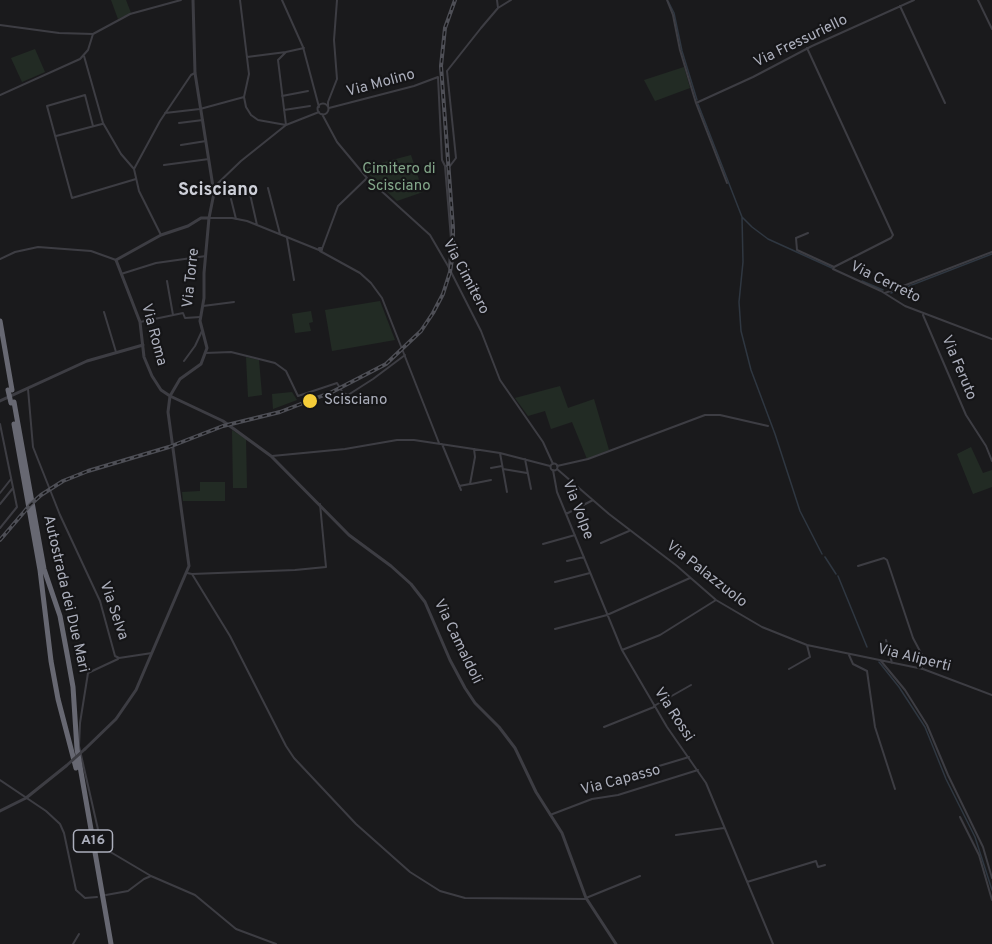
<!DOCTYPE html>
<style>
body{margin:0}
canvas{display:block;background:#1a1a1c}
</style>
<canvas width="992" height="944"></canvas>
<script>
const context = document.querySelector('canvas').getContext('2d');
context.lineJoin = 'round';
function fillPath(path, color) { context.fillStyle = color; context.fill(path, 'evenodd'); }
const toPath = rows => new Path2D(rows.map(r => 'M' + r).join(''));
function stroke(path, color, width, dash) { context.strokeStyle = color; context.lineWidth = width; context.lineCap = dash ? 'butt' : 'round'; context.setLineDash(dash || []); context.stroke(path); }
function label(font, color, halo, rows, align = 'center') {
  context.font = font + ' Overpass,sans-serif'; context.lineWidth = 4.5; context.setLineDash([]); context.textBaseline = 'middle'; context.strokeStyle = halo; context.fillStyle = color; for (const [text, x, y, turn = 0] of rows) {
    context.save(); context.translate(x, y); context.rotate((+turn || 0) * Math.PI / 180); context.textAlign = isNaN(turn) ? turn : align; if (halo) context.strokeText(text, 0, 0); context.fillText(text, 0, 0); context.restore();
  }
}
const green = toPath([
 [111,0,126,0,131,13,118,19],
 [35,49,45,72,22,82,11,58],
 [684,67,690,88,655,101,644,80],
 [411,155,423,192,397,201,362,168],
 [380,301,395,340,332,351,325,310],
 [311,311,313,322,309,323,311,331,295,333,292,314],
 [246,357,259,360,262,395,248,397],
 [560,386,568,408,594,399,609,450,587,459,572,422,551,429,545,411,528,416,515,398],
 [292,392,297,400,273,409,272,394],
 [232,430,246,439,247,488,233,488],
 [971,447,983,473,992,470,992,487,973,494,957,454],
 [200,482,225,482,225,501,183,501,182,492,200,491]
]);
const stream = toPath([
 [668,1,674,13,682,51,697,100],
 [698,104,742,217,743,262,739,302,741,331,751,370,775,434,800,511,822,554],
 [742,217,752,227,768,239,832,268],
 [862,281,883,290],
 [891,293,992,254],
 [825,557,836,574],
 [838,576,867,647],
 [879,662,899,687,925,727,946,779,975,837,992,890]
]);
const minor = toPath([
 [240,0,249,74,244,97,246,107,251,115,258,120,286,125],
 [282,0,303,47,319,107],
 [497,0,498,8],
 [667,0,673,15,680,50,696,103,727,183],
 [978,0,992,29],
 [900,6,945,103],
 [0,25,59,33,93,34],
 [93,34,130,14,181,0],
 [807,48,893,235,891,238,834,267],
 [84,56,103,123,121,154,134,169],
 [247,57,286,52],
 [0,95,80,59,88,50,93,34],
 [282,96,308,91],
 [696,103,753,77,812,46,914,0],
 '317.5 109a5.5 5.5 0 1 1 11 0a5.5 5.5 0 1 1-11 0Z',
 [328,107,328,102,337,79,334,40,337,0],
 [329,108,414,86,438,77,442,160,445,166,450,166,456,158,447,71,481,28,498,8,511,0],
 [284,110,310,106],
 [165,113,200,109,244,97],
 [322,114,337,142,367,178,430,235,448,266,481,331,500,380,543,442,553,464],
 [179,123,203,120],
 [286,125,278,60,286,52,304,48],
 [93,126,85,95,47,106,72,198,136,179],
 [56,136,102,124],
 [181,145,206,141],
 [164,165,209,159],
 [445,166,451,239,449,265],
 [214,187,241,161,286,125,319,112],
 [268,188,280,234],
 [250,194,257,225],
 [231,199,236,219],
 [209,218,232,218,247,221,319,250],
 [808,233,796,238,797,250,834,267],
 [161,235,139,191,134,169,160,121,191,75,195,73],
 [287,238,294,280],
 [319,248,322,248,322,250,319,250,319,248],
 [322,249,338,206,367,178],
 [320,251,360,273,371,283,382,298,439,443],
 [0,259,15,252,38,247,91,251,116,260],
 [834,267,833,269,881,291,905,306,992,339],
 [121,274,156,263,206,256],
 [167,281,173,315],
 [885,293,992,252],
 [203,306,234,302],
 [104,312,116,352],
 [923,315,966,415,986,446,992,461],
 [140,322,183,313,185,318,200,317],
 [205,353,231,352,275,363,286,371,298,396,337,383,343,393,348,395,373,379,405,355],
 [184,361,195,346,202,331],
 [28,389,33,447,60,515,100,601,115,656,119,658,152,653],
 [0,424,17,507,0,528],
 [442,444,461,490],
 [500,453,507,492],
 [272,456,345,449,397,440,414,440,500,453,550,466],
 [525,459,531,489],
 '550.5 467a3.5 3.5 0 1 1 7 0a3.5 3.5 0 1 1-7 0Z',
 [557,466,588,459,705,415,720,415,768,426],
 [491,468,502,466],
 [503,469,527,473],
 [557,469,609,514,677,566,716,600,762,627,807,645,923,669,992,695],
 [553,470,557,492,622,650,667,727,706,783,773,944],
 [471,484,491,480],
 [459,486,470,484,475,457,474,449],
 [0,493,11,479],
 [0,504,13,488],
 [566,514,593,500],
 [601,543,629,531],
 [543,544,575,535],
 [567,561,584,557],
 [858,566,884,558,887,560,913,638,922,655,922,669],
 [187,573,192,574,230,636,286,746,294,758,356,824,410,872,440,891,465,898,586,899],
 [192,574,295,570,326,567,320,504],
 [555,582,590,573],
 [555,629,607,615,690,578],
 [886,640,892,663],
 [622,650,660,635,716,600],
 [849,655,853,664,867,671,875,727,895,789],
 [118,659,88,673,80,723,79,746,102,847,151,876],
 [881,661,905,690,927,725,948,775,983,847,992,878],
 [789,669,810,657,807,645],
 [654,706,691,685],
 [604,727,654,707],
 [629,775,689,757],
 [0,780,46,811,60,824,64,833,76,890,85,898,97,897],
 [550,815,592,799,618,795,698,770],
 [960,817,979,855,992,900],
 [676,835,724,828],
 [747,882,816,861,818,867,825,865],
 [106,895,128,891,144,879,151,876,195,895,236,929,276,944],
 [586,898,640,876],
 [73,944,79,934]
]);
const tertiary = toPath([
 [209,218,201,218,188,226,161,235,116,260,140,322,144,357,152,376,161,390,170,396,223,421,271,456,349,535,391,566,411,584,425,602,450,660,465,688,475,703,499,727,515,748,536,792,562,833,586,898,616,944],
 [0,401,87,361,143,345],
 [85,749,116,719,136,690,189,566,168,412,170,396,180,379,201,364,207,348,200,321,204,298,204,273,209,218,214,193,195,73,193,0],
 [0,811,26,798,66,766]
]);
const motorway = toPath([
 [0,321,12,390],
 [14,402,44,569,60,616,68,659,73,687,77,749,111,944],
 [14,424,40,570,51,661,58,699,76,768]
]);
const rail = toPath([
 [0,540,30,505,41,495,63,481,88,471,169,447,223,426,280,412,332,392,386,364,421,331,433,313,443,294,450,272,453,253,453,228,441,66,445,28,455,0]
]);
const tertiaryBridge = toPath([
 [66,766,85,749]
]);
const motorwayBridge = toPath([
 [8,390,11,403]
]);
const markers = [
 [310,401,8,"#f5cd39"]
];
const shields = [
 [93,841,39]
];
const shieldNames = [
 ["A16",93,841]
];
const streetNames = [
 ["Via Fressuriello",801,42,-26],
 ["Via Molino",381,84,-15],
 ["Via Cimitero",465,277,62],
 ["Via Torre",192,278,-84],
 ["Via Cerreto",885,283,26],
 ["Via Roma",153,335,75],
 ["Via Feruto",958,368,67],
 ["Via Volpe",577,510,69],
 ["Via Palazzuolo",706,575,38],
 ["Autostrada dei Due Mari",65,594,77],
 ["Via Selva",113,611,71],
 ["Via Camaldoli",457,642,64],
 ["Via Aliperti",914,659,14],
 ["Via Rossi",673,715,57],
 ["Via Capasso",621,781,-15]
];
const parkNames = [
 ["Cimitero di",399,170],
 ["Scisciano",399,187]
];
const poiNames = [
 ["Scisciano",324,401]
];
const quarterNames = [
 ["Scisciano",218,191]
];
fillPath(green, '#222b24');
stroke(stream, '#2f3741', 1.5);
stroke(minor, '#3d3d43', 2);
stroke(tertiary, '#3d3d43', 3);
stroke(motorway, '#676872', 5);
stroke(rail, '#4e4f56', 4);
stroke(rail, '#151517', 1.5, [4.5]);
stroke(tertiaryBridge, '#3d3d43', 3);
stroke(motorwayBridge, '#676872', 5);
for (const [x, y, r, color] of markers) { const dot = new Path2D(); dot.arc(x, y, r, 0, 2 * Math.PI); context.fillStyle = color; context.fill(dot); stroke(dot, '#151517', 2); }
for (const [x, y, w] of shields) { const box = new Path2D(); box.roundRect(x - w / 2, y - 11, w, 22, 4.5); context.fillStyle = '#151517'; context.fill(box); stroke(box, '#acafbc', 1.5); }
label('bold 14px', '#acafbc', null, shieldNames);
label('15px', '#acafbc', '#151517', streetNames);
label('15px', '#83a78a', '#151517', parkNames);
label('15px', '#acafbc', '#151517', poiNames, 'left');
label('bold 18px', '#cdcfd8', '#151517', quarterNames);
</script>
